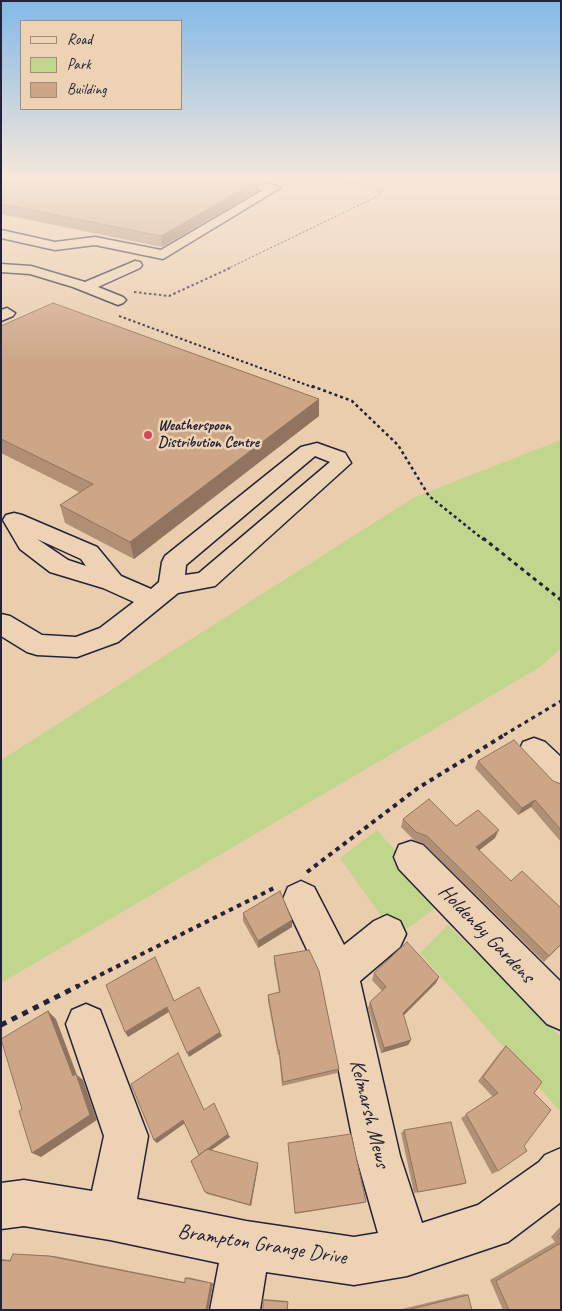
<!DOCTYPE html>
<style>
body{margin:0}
#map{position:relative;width:562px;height:1311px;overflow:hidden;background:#eacdad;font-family:Caveat,sans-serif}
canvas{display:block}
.frame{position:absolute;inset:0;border:2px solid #22223b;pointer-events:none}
.legend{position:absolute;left:20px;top:20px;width:162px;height:90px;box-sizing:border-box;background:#edd3b4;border:1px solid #9c8c84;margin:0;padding:6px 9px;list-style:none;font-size:15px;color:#22223b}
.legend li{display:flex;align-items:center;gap:10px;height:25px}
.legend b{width:25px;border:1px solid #9c8c84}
</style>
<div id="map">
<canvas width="562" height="1311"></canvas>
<div class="frame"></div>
<ul class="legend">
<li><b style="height:6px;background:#edd3b4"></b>Road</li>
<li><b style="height:14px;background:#bfd68c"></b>Park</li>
<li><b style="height:14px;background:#cda688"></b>Building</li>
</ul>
</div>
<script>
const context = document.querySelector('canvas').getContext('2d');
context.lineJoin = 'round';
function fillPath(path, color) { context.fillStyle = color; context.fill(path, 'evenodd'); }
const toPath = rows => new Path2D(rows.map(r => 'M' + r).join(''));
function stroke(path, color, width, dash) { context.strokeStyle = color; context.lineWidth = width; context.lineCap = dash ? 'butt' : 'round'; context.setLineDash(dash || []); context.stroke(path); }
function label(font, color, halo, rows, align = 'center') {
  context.font = font + ' Caveat,sans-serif'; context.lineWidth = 5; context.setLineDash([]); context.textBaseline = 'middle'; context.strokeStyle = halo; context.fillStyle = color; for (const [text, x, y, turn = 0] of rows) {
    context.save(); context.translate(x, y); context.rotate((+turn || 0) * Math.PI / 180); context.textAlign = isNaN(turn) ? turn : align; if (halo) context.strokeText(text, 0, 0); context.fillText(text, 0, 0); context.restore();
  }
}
const green = toPath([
 [561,440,561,648,540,667,1,983,1,760,413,498],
 [377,830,442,903,396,937,340,858],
 [448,925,561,1037,561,1112,420,953]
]);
const pathFar5 = toPath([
 [227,269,380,195,379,190,372,186,314,177]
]);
const pathFar4 = toPath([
 [134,292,169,296,230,268],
 [119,316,315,388]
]);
const pathFar3 = toPath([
 [312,386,352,401,398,445,429,496,484,540]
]);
const pathFar2 = toPath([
 [483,538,561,600],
 [504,735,561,701]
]);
const pathFar1 = toPath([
 [307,872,418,788,506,734],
 [76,987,274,888]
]);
const path = toPath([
 [1,1025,78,986]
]);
const minor = toPath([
 [199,177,225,177,274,185,280,188,163,259,95,245,55,250,1,238,1,230,55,242,95,237,161,250,263,190,204,180,199,177],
 [135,261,140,262,142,265,140,268,98,287,123,297,126,300,123,303,118,305,73,287,30,274,1,272,1,264,31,266,85,282,135,261],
 [7,308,15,313,13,316,1,321,1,310,7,308],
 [317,443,345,453,351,463,215,586,178,593,118,642,77,657,37,655,27,652,1,636,1,614,10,616,42,635,76,637,100,628,134,602,103,588,50,572,20,549,3,520,6,515,14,513,22,515,97,547,121,576,151,589,159,582,162,562,165,556,301,447,317,443],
 [315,456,330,462,199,573,185,575,186,565,315,456],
 [37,539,81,559,86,566,68,560,37,539],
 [534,738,545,742,561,757,561,791,550,787,523,760,519,751,523,742,534,738],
 [411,841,423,845,561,982,561,1030,547,1024,399,869,394,857,399,845,411,841],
 [301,881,314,887,344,945,374,921,387,915,400,921,406,934,400,947,360,981,400,1156,422,1223,478,1205,539,1162,545,1155,561,1148,561,1202,508,1242,407,1276,354,1285,266,1272,260,1310,210,1310,219,1263,110,1240,24,1226,1,1229,1,1183,24,1180,92,1191,104,1136,66,1024,72,1010,86,1004,100,1010,148,1136,137,1199,246,1221,354,1237,378,1233,356,1156,320,977,283,899,288,887,301,881]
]);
const wall = toPath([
 [1,177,257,181,258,191,162,247,1,214],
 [1,326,319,416,134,559,65,523,60,505,79,492,1,453],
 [478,761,561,784,561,842,531,807,518,815,475,768],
 [403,819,456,826,495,838,479,850,561,945,544,962,424,844,414,840,401,827],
 [243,913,292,920,292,927,258,948,243,921],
 [274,956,339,1069,337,1073,282,1086,279,1055,278,1055,268,1001,268,995,279,992,274,963],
 [374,973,439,977,436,983,403,1016,411,1040,408,1045,381,1053,368,1008,370,1002,382,991,372,980],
 [506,1046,534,1093,498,1171,492,1174,461,1118,493,1097,478,1081,501,1051],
 [204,1110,230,1137,211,1150,258,1166,251,1206,207,1194,205,1192,199,1155,185,1123,157,1143,154,1140],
 [404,1130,466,1183,461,1185,414,1193,401,1133],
 [288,1145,366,1202,364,1203,295,1214],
 [561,1226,561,1310,503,1310,490,1280,555,1242,551,1237],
 [20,1254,55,1256,185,1282,185,1278,188,1277,213,1283,208,1310,1,1310,1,1259,11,1260],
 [464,1294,468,1295,472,1310,403,1310,402,1309],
 [264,1299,288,1301,288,1310,291,1310,263,1310]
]);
const shadedWall = toPath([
 [257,181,258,191,162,247,161,236],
 [319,399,319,416,134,559,130,542],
 [535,800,531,807,518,815,522,808],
 [499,830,495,838,473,855,476,847],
 [292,920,292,927,258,948,258,941],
 [439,977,436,983,400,1019,403,1013],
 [167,1007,169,1012,128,1037,125,1032],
 [48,1011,56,1019,77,1075,83,1080,97,1120,41,1157,32,1153],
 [220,1032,222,1036,189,1057,187,1053],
 [411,1040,408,1045,381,1053,384,1048],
 [183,1120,185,1123,157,1143,154,1140],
 [228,1134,230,1137,200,1158,199,1155],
 [258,1163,258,1166,251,1206,250,1205],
 [211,1283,213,1283,208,1310,206,1310]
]);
const building = toPath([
 [1,177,234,177,257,181,161,236,1,204,1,177],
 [53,303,319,399,130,542,60,505,93,484,1,439,1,326,53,303],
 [514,740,553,781,561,784,561,830,535,800,522,808,478,761,514,740],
 [429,799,456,826,478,810,499,830,476,847,511,881,522,871,561,908,561,944,549,956,427,836,416,832,403,819,429,799],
 [280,891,292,920,258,941,243,913,280,891],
 [407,942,439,977,403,1013,411,1040,384,1048,370,1002,386,987,374,973,407,942],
 [309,950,319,971,339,1069,283,1082,279,1050,278,1050,268,995,280,992,274,956,309,950],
 [155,957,174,1001,199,987,220,1032,187,1053,167,1007,125,1032,106,985,155,957],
 [48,1011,73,1076,76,1074,90,1115,32,1153,19,1111,22,1109,1,1039,48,1011],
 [506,1046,542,1082,534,1093,551,1110,524,1146,527,1151,498,1171,466,1114,498,1093,483,1077,506,1046],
 [178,1053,204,1110,214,1103,228,1134,199,1155,183,1120,154,1140,131,1084,178,1053],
 [451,1122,466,1183,418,1192,404,1130,451,1122],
 [351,1134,366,1202,295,1213,288,1143,351,1134],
 [207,1149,258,1163,250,1205,205,1192,191,1161,207,1149],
 [561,1233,561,1240,558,1236,561,1233],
 [561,1243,561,1310,509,1310,496,1281,561,1243],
 [13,1254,49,1256,185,1283,185,1278,211,1283,206,1310,1,1310,1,1260,10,1261,13,1254],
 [468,1295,472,1310,407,1310,468,1295],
 [263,1300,288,1302,287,1310,263,1310,263,1300]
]);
const markers = [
 [148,435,5,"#d1495b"]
];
const farPoinames = [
 ["Weatherspoon",158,426],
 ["Distribution Centre",158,443]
];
const nearStreetnames = [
 ["Holdenby Gardens",486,934,46],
 ["Kelmarsh Mews",369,1114,76],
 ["Brampton Grange Drive",262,1245,9]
];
fillPath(green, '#bfd68c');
stroke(minor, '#22223b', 3);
stroke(pathFar5, '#22223b', 1, [2, 2]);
stroke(pathFar4, '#22223b', 2, [2.5, 2.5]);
stroke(pathFar3, '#22223b', 2.5, [3, 3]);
stroke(pathFar2, '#22223b', 3, [4, 4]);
stroke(pathFar1, '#22223b', 4, [4.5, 4.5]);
stroke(path, '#22223b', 5, [6, 6]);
fillPath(minor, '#edd3b4');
fillPath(wall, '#b08f75');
fillPath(shadedWall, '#90745f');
fillPath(building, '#cda688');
stroke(building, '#90745f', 1);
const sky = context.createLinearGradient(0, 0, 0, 361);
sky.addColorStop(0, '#83b9e8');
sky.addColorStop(0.49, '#f6e8da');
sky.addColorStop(1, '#f6e8da00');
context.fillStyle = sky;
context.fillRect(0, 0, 562, 361);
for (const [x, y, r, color] of markers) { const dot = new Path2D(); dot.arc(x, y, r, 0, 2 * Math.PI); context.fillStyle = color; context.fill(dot); stroke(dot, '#edd3b4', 2); }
label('bold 15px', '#22223b', '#edd3b4', farPoinames, 'left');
label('21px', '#22223b', '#edd3b4', nearStreetnames);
</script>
